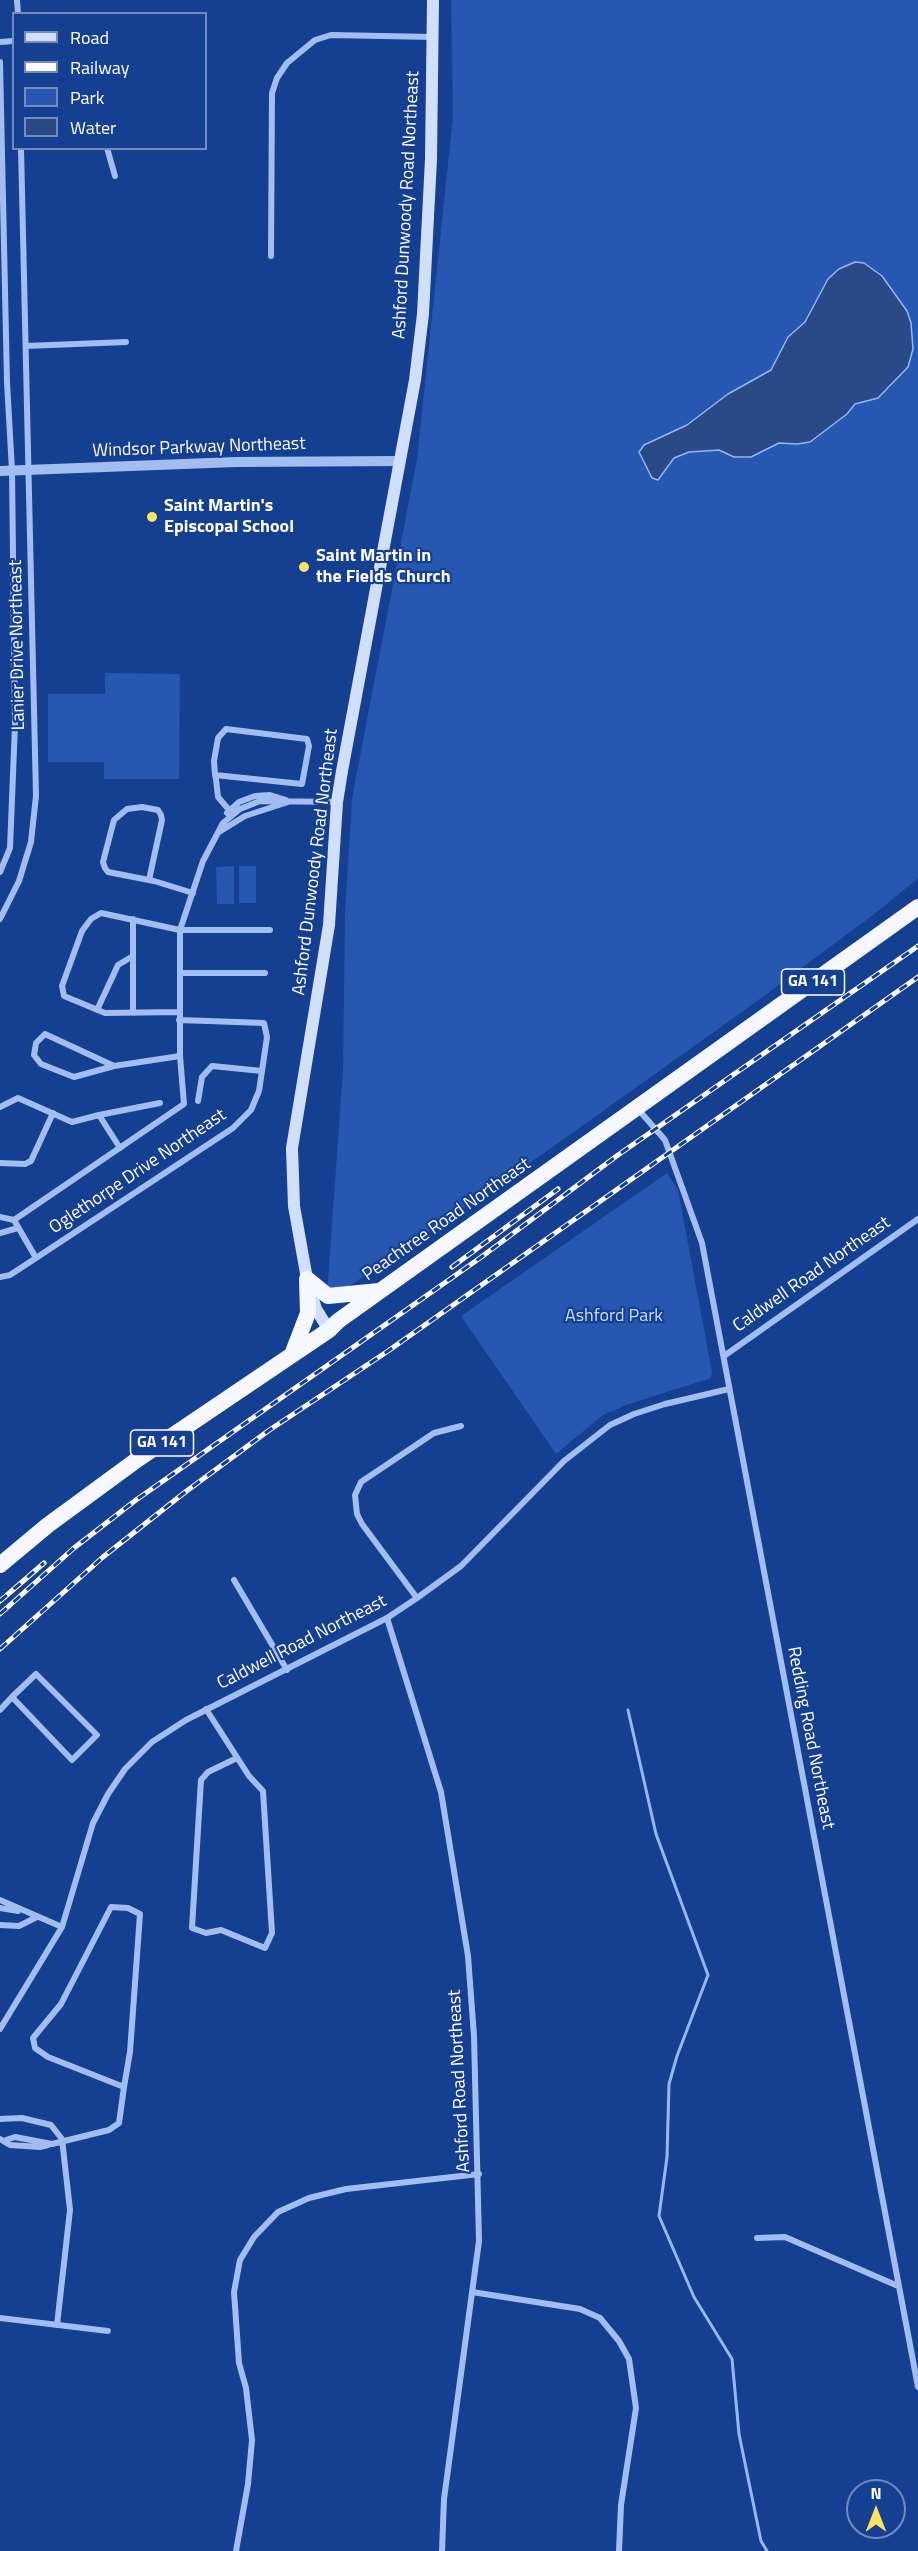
<!DOCTYPE html>
<style>
body{margin:0}
#map{position:relative;width:918px;height:2551px;overflow:hidden;background:#153f91;font-family:"Titillium Web",sans-serif}
canvas{display:block}
.legend{position:absolute;left:12px;top:12px;width:195px;height:138px;box-sizing:border-box;background:#153f91;border:2px solid #738cbd;margin:0;padding:8px 10px;list-style:none;font-size:18px;color:#fff}
.legend li{display:flex;align-items:center;gap:12px;height:30px}
.legend b{width:30px;border:2px solid #738cbd}
.north{position:absolute;left:846px;top:2479px;width:60px;height:60px;box-sizing:border-box;background:#153f91;border:2px solid #738cbd;border-radius:50%;rotate:0deg;font-size:16px;font-weight:700;line-height:24px;text-align:center;color:#fff}
.north::after{content:'';display:block;margin:auto;width:21px;height:27px;background:#ffe162;clip-path:polygon(50% 0,100% 100%,50% 72%,0 100%)}
</style>
<div id="map">
<canvas width="918" height="2551"></canvas>
<ul class="legend">
<li><b style="height:8px;background:#d1dffb"></b>Road</li>
<li><b style="height:8px;background:#fff"></b>Railway</li>
<li><b style="height:16px;background:#2757b0"></b>Park</li>
<li><b style="height:16px;background:#2a4987"></b>Water</li>
</ul>
<div class="north">N</div>
</div>
<script>
const context = document.querySelector('canvas').getContext('2d');
context.lineJoin = 'round';
function fillPath(path, color) { context.fillStyle = color; context.fill(path, 'evenodd'); }
const toPath = rows => new Path2D(rows.map(r => 'M' + r).join(''));
function stroke(path, color, width, dash) { context.strokeStyle = color; context.lineWidth = width; context.lineCap = dash ? 'butt' : 'round'; context.setLineDash(dash || []); context.stroke(path); }
function label(font, color, halo, rows, align = 'center') {
  context.font = font + ' "Titillium Web",sans-serif'; context.lineWidth = 4.5; context.setLineDash([]); context.textBaseline = 'middle'; context.strokeStyle = halo; context.fillStyle = color; for (const [text, x, y, turn = 0] of rows) {
    context.save(); context.translate(x, y); context.rotate((+turn || 0) * Math.PI / 180); context.textAlign = isNaN(turn) ? turn : align; if (halo) context.strokeText(text, 0, 0); context.fillText(text, 0, 0); context.restore();
  }
}
const green = toPath([
 [451,0,918,0,918,878,877,912,749,1007,557,1144,335,1296,327,1295,343,1070,345,913,352,798,417,459,453,116],
 [105,673,180,674,179,779,104,779,104,762,48,762,48,694,105,694],
 [234,866,234,904,217,904,216,867],
 [239,866,256,866,256,903,239,903],
 [667,1173,678,1190,712,1372,711,1378,629,1404,603,1415,556,1454,461,1316]
]);
const water = toPath([
 [855,262,864,263,882,276,907,311,911,323,913,349,908,367,878,398,855,404,847,414,810,442,797,444,779,443,751,457,734,457,719,450,689,452,674,458,658,480,652,478,639,452,644,445,687,425,728,394,771,370,788,337,805,322,828,279,839,269,855,262]
]);
const stream = toPath([
 [628,1710,656,1834,708,1975,677,2056,669,2084,667,2157,659,2216,694,2297,732,2359,739,2434,761,2541,767,2551]
]);
const minor = toPath([
 [17,0,18,14],
 [0,42,14,41],
 [0,62,7,382,12,470,15,725,10,848,0,872],
 [107,148,115,176],
 [271,256,272,93,277,78,287,63,315,40,331,35,433,37],
 [26,346,126,342],
 [215,775,302,784,309,746,307,739,226,729,218,738,214,761,215,775,216,779,218,797,230,811],
 [227,813,239,802,255,796,270,795,286,800],
 [219,832,245,816,288,802],
 [149,880,162,820,161,815,158,810,142,807,127,809,114,820,103,862,105,868,108,872,154,881,193,893],
 [0,919,19,881,31,842,36,796,21,148],
 [180,973,265,973],
 [97,1010,118,965,133,956],
 [133,1012,133,919],
 [179,1012,105,1013,64,996,62,986,82,931,91,919,101,913,180,930,270,930],
 [114,1066,74,1077,41,1064,34,1055,36,1043,45,1034,114,1066,180,1056],
 [198,1101,202,1077,212,1066,262,1071],
 [0,1107,18,1098,72,1122,99,1115],
 [637,1108,665,1140,702,1243,918,2387],
 [120,1148,99,1115,160,1103],
 [0,1163,25,1164,31,1161,53,1113],
 [0,1217,14,1220,184,1104,180,1056,180,930,203,861,223,823,240,809,260,801,337,802],
 [0,1233,18,1228],
 [36,1258,233,1128,251,1110,259,1091,262,1071,267,1037,264,1023,179,1020],
 [0,1277,10,1275,36,1258,14,1220],
 [724,1356,918,1219],
 [234,1580,287,1670],
 [417,1598,362,1524,357,1514,355,1495,361,1482,434,1433,461,1426],
 [387,1618,441,1792,468,1956,474,2036,479,2241,444,2499,442,2551],
 [206,1709,249,1776,263,1791,272,1933,265,1948,221,1930,206,1933,192,1928,201,1780,208,1772,237,1758],
 [0,1710,12,1697,36,1674,97,1735,72,1760,12,1697],
 [0,1900,62,1927],
 [0,1908,18,1911],
 [0,1925,19,1926,37,1917],
 [0,2029,62,1927,93,1823,108,1794,125,1769,152,1742,186,1720,387,1618,417,1598,461,1566,564,1461,610,1425,634,1414,665,1404,729,1389],
 [0,2119,22,2118,51,2125,62,2139,70,2210,57,2325],
 [0,2139,10,2145,40,2147,48,2145],
 [6,2140,15,2137,52,2144,109,2130,119,2123,124,2087,130,2052,140,1914,128,1908,111,1907,61,2004,33,2038,35,2048,48,2057,124,2087],
 [757,2238,785,2237,898,2286],
 [472,2292,580,2309,600,2318,619,2341,629,2359,636,2408,621,2505,619,2551],
 [0,2318,108,2331],
 [236,2551,248,2484,252,2440,246,2388,239,2363,234,2292,240,2260,254,2237,278,2212,309,2198,346,2189,479,2174]
]);
const tertiary = toPath([
 [0,471,236,462,400,461]
]);
const secondary = toPath([
 [329,1330,316,1309,307,1279,294,1206,292,1148,329,925,337,802,342,771,415,380,423,314,431,159,433,0]
]);
const trunk = toPath([
 [307,1279,328,1296,379,1291],
 [293,1352,308,1313,307,1279],
 [0,1565,48,1525,138,1459,329,1330,338,1321,918,907]
]);
const rail = toPath([
 [452,1267,558,1189],
 [0,1601,44,1563],
 [0,1614,74,1548,136,1500,480,1258,618,1155,918,946],
 [0,1649,103,1557,184,1493,268,1431,388,1351,918,977]
]);
const markers = [
 [152,517,6,"#ffe162"],
 [304,567,6,"#ffe162"]
];
const shields = [
 [813,982,63],
 [162,1443,63]
];
const shieldNames = [
 ["GA 141",813,982],
 ["GA 141",162,1443]
];
const streetNames = [
 ["Ashford Dunwoody Road Northeast",407,205,-87],
 ["Windsor Parkway Northeast",199,448,-2],
 ["Lanier Drive Northeast",18,645,-91],
 ["Ashford Dunwoody Road Northeast",316,862,-83],
 ["Oglethorpe Drive Northeast",138,1172,-34],
 ["Peachtree Road Northeast",447,1220,-35],
 ["Caldwell Road Northeast",812,1275,-35],
 ["Caldwell Road Northeast",302,1643,-27],
 ["Redding Road Northeast",810,1738,79],
 ["Ashford Road Northeast",460,2081,-93]
];
const poiNames = [
 ["Saint Martin's",164,507],
 ["Episcopal School",164,528],
 ["Saint Martin in",316,557],
 ["the Fields Church",316,578]
];
const parkNames = [
 ["Ashford Park",614,1317]
];
fillPath(green, '#2757b0');
fillPath(water, '#2a4987');
stroke(water, '#94b7f4', 1.5);
stroke(stream, '#94b7f4', 3);
stroke(minor, '#a2bef1', 6);
stroke(tertiary, '#a2bef1', 10);
stroke(secondary, '#d1dffb', 12);
stroke(trunk, '#f6f8ff', 16);
stroke(rail, '#fff', 5);
stroke(rail, '#153f91', 3, [9]);
for (const [x, y, r, color] of markers) { const dot = new Path2D(); dot.arc(x, y, r, 0, 2 * Math.PI); context.fillStyle = color; context.fill(dot); stroke(dot, '#153f91', 2); }
for (const [x, y, w] of shields) { const box = new Path2D(); box.roundRect(x - w / 2, y - 13, w, 26, 4.5); context.fillStyle = '#153f91'; context.fill(box); stroke(box, '#fff', 1.5); }
label('bold 16px', '#fff', null, shieldNames);
label('18px', '#fff', '#153f91', streetNames);
label('bold 18px', '#fff', '#153f91', poiNames, 'left');
label('18px', '#c9dbfc', '#153f91', parkNames);
</script>
